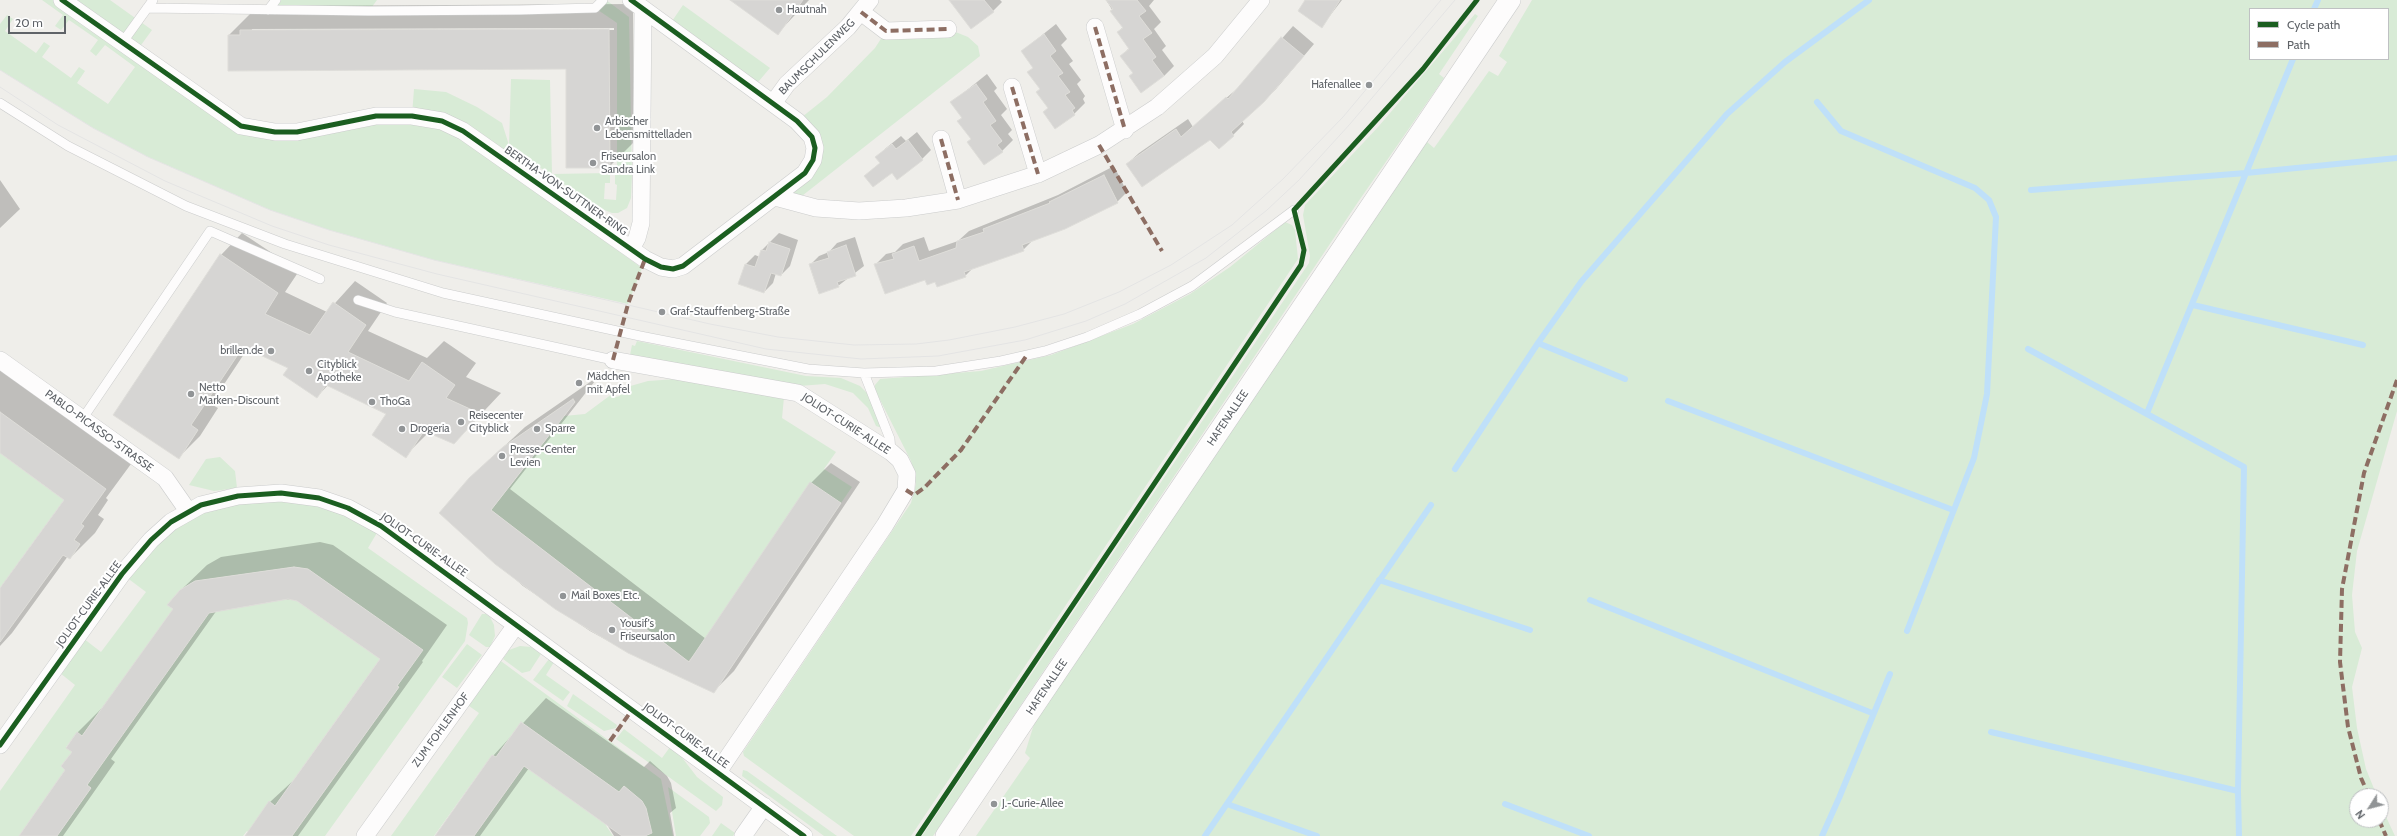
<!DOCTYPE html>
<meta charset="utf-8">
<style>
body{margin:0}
#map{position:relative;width:2397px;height:836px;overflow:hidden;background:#efeeea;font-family:Cabin,sans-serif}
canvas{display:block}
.legend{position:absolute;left:2249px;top:8px;width:140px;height:52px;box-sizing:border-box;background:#fff;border:1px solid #bfc1c3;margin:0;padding:5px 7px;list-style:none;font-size:12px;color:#5f6368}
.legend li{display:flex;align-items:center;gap:8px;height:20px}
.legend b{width:20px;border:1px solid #bfc1c3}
.north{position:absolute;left:2349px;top:788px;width:40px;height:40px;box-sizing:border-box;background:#fff;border:1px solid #bfc1c3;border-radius:50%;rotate:234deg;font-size:11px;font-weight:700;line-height:16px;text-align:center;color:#5f6368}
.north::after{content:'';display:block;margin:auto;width:14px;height:18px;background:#919496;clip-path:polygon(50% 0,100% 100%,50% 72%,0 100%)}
.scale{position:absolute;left:8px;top:16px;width:58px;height:18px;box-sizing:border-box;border:2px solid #5f6368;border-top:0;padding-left:5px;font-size:12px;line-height:14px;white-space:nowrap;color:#5f6368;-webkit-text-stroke:3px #fff;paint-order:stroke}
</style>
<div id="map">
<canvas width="2397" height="836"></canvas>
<ul class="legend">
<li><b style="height:5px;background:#1b5e20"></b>Cycle path</li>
<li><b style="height:5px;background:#8d6e63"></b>Path</li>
</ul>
<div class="north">N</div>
<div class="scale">20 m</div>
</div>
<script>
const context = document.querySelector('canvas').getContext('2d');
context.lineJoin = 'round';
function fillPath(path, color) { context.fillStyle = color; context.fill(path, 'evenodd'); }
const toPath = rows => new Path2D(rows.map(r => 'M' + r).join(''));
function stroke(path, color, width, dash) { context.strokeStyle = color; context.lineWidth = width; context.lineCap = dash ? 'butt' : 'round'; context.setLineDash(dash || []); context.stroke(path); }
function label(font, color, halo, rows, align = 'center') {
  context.font = font + ' Cabin,sans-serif'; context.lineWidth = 4; context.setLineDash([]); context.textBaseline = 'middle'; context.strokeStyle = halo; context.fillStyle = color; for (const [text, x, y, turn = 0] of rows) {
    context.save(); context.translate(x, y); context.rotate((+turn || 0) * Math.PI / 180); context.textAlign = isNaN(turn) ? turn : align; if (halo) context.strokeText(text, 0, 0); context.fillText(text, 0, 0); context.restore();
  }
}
const green = toPath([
 [42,0,110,0,152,30,136,52,255,130,412,115,414,89,446,92,477,107,502,123,509,145,511,79,550,80,552,174,610,173,610,183,605,183,604,199,616,200,617,185,615,184,615,173,617,173,617,23,595,8,606,0,629,17,632,174,631,198,627,208,618,213,612,213,597,207,509,146,500,157,584,226,642,268,628,304,434,260,329,230,270,210,148,157,93,128,0,70,0,24,7,15,13,19,5,31,36,53,44,42,50,46,42,57,71,78,79,67,85,71,77,83,108,104,135,67,105,45,96,56,90,51,98,40,69,20,61,30,55,26,63,15],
 [276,0,377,0,369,11,268,10],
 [1532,0,2397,0,2397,411,2357,551,2352,595,2355,632,2362,648,2352,687,2357,728,2366,769,2377,796,2357,796,2357,820,2381,820,2381,806,2395,836,976,836,1030,758,1025,753,1035,721,1426,141,1434,148,1489,71,1498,76,1507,62,1499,56],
 [2250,9,2388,9,2388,59,2250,59],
 [683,5,770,68,753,88,668,27],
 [1475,14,1478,16,1439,74,1444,78,1358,202,933,836,922,836,1309,263,1310,256,1303,215,1305,205,1378,127],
 [948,29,968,37,978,46,980,56,793,203,775,197,813,160,797,121,827,97,875,48,886,31],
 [1285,222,1292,225,1295,230,1298,259,911,836,854,836,744,756,743,752,911,503,916,484,911,461,875,390,875,385,880,379,981,371,1051,355,1133,324,1190,294,1230,267],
 [637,341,806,376,841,378,860,386,868,394,882,428,876,426,868,408,853,393,825,384,799,386,630,355,632,345,635,346],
 [676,379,784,397,782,418,836,452,824,469,852,487,841,503,688,661,491,510,564,416,585,414,612,394,616,397,620,396,620,389,648,381],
 [0,453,64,500,0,588],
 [220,457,235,471,237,488,214,491,189,485,206,459],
 [281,493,381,526,368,548,467,618,468,623,465,641,325,836,292,836,399,687,397,686,422,650,308,569,294,567,195,581,180,590,167,605,173,609,82,736,77,733,66,747,72,752,61,766,65,770,19,836,0,836,0,791,75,685,55,669,79,635,101,652,146,592,122,574,171,522],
 [288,599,297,601,380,659,275,806,270,802,253,835,247,831,243,836,57,836,91,788,87,785,205,613],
 [482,614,486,614,490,617,494,625,495,636,490,647,486,647,469,635],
 [467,644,482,655,457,688,442,677],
 [520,646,531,647,541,654,530,671,522,673,503,659,509,650],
 [494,656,661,779,673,836,645,836,651,833,646,808,642,801,624,786,619,792,521,722,496,757,492,755,434,836,391,836,479,713,462,701],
 [549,659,554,662,546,675,570,692,563,701,533,680],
 [573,694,617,725,616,728,604,731,567,706],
 [624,729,662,758,670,747,677,751,697,777,723,797,722,805,716,811,616,739],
 [524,766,605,824,613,836,474,836],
 [743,770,747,771,837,836,824,836,742,776],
 [668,787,709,817,710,823,700,836,676,836],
 [721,823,735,833,733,836,712,836]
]);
const shadow = toPath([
 [732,0,809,0,778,33],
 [950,0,1000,0,1002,2,993,11],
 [1106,0,1154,0,1149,6,1161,22,1154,29,1166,46,1162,50,1174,66,1164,76,1134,73,1122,56,1129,48,1118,32,1123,27],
 [1306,0,1342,0,1322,26],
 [633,4,634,142,609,167,567,68,229,70,229,35,254,10,266,6],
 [614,28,614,30,252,31,252,29],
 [1056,24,1067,39,1061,45,1073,61,1069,64,1081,80,1077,84,1085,96,1083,99,1085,103,1074,114,1048,108,1034,67,1022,51],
 [1293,26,1314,44,1276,89,1242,121,1244,124,1233,135,1210,139,1127,164,1139,153,1188,119,1193,127,1239,87],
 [987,74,997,88,994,91,1007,109,1001,115,1012,130,1008,134,1013,140,1002,151,972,139,959,121,962,117,952,102],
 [917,132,931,150,922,159,892,171,865,176,881,162,877,157,886,148,901,136,906,141],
 [1114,166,1127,192,1117,202,1033,240,1023,250,974,267,965,276,926,279,876,264,886,254,895,252,903,244,924,237,929,251,958,241,969,231,1058,195],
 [0,180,20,209,0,228],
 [242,233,299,271,285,292,327,312,355,281,387,303,368,331,427,358,444,341,476,363,466,377,501,393,454,443,429,432,405,456,388,414,328,385,317,397,290,368,248,348,211,404,218,408,200,436,178,458,115,415,221,255],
 [779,233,798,240,790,266,781,275,776,273,773,283,764,292,739,283,746,264,755,255,760,257,762,250],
 [855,237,864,266,838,286,810,265,819,256,829,252,837,243],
 [0,369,131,464,106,498,108,500,98,515,104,519,95,533,70,558,68,556,12,633,0,646,0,590,66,500,0,452],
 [593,380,595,381,510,489,706,639,811,483,831,463,860,482,734,671,713,692,628,652,590,631,523,586,441,513,470,478,525,427],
 [320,542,333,545,447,625,422,661,423,662,298,836,245,836,270,802,296,778,381,659,297,600,280,599,217,610,111,759,115,762,63,836,20,836,67,769,77,733,102,708,174,608,181,590,207,565,221,557],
 [546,698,644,767,650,761,667,776,671,783,676,808,670,813,674,836,614,836,606,823,529,768,480,836,436,836,493,756]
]);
const stream = toPath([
 [2314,9,2318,0],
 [1817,102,1841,131,1975,188,1989,200,1996,217,1987,394,1974,458,1907,631],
 [2031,190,2246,173,2293,59],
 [2193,305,2363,345],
 [1538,343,1625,379],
 [1668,401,1953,510],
 [2147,413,2246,173,2397,158],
 [1455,469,1538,343,1581,282,1727,114,1785,62,1869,0],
 [1379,580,1530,630],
 [1590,600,1872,713],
 [1991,732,2238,791,2244,467,2028,349],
 [2238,791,2239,836],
 [1227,804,1317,836],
 [1505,804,1589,836],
 [1205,836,1431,505],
 [1822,836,1839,798,1890,674]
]);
const building = toPath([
 [730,0,803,0,778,35,730,0],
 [949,0,984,0,994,12,971,29,949,0],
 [1106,0,1137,0,1146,11,1139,16,1152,33,1143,39,1156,57,1152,60,1164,76,1141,93,1129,76,1133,73,1120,56,1129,49,1117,32,1123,28,1110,11,1113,9,1106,0],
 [1305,0,1340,0,1322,28,1298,11,1305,0],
 [609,29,610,168,566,168,566,69,228,71,228,35,240,35,240,30,609,29],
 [1044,34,1056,51,1050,56,1063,73,1058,76,1070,92,1065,95,1075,108,1072,110,1075,115,1055,129,1043,112,1048,108,1036,92,1040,89,1027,72,1033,68,1021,51,1044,34],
 [1281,37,1304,56,1264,102,1231,132,1234,136,1219,149,1210,140,1142,187,1126,164,1176,129,1181,137,1226,97,1228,99,1281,37],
 [976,84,987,99,983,102,996,121,990,125,1002,141,997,145,1003,152,984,165,967,142,971,139,957,121,962,118,950,102,976,84],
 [908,140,923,160,897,180,892,173,873,187,864,176,880,163,875,157,892,144,896,149,908,140],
 [1104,175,1118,203,1065,229,1022,245,1024,251,964,272,966,277,937,287,935,282,927,285,925,280,885,294,874,264,894,259,892,254,914,246,919,261,956,248,957,241,984,232,983,229,1050,203,1049,202,1104,175],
 [769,242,790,249,781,276,771,273,764,293,738,284,745,264,755,267,761,250,766,251,769,242],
 [846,245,856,276,837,282,839,287,819,294,809,264,829,258,827,252,846,245],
 [220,254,278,293,265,314,310,335,333,302,366,325,348,352,409,381,422,362,455,385,446,398,481,414,454,444,424,431,406,458,372,435,386,414,326,385,317,398,283,375,288,368,243,347,191,425,198,430,179,459,113,415,220,254],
 [573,399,575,402,491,510,689,662,810,482,841,503,714,693,628,653,555,609,495,564,439,513,469,478,503,447,573,399],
 [0,412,106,489,81,524,84,526,74,540,80,544,70,559,63,555,0,642,0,588,64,500,0,453,0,412],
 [294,567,308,569,423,650,397,686,399,687,292,836,245,836,269,801,275,806,380,659,297,601,288,599,209,613,87,785,91,788,57,836,19,836,65,770,61,766,72,752,66,748,77,732,82,736,173,609,167,605,180,590,195,581,294,567],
 [521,722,619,792,624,786,642,801,646,808,652,833,645,836,622,836,524,766,474,836,435,836,492,755,496,757,521,722]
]);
const service = toPath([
 [147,8,369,11,519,10,595,8,603,0],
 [268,10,276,0],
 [122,43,153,0],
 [0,103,68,146,186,206,285,244,443,293,640,336,808,369,864,373,936,371,1001,361,1045,351,1087,337,1140,314,1192,286,1294,210],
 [358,300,395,312,613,360],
 [864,373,890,439,891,452],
 [83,418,210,231,320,279]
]);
const minor = toPath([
 [62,0,241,126,275,132,297,132,376,116,412,116,442,121,463,131,645,259,661,267,673,269,683,266,805,173,813,160,815,148,812,137,797,121,631,0],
 [861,12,886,31,948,29],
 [1095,27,1125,130],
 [1012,87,1038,174],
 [774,102,787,84,848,27,870,0],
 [941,139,958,200],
 [775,197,816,208,859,211,906,208,958,200,1038,174,1099,145,1157,107,1215,56,1261,0],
 [631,249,637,238,641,223,643,9],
 [0,360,165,478,188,511],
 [613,360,798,393,891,452,900,460,907,474,906,490,885,525,718,772],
 [0,745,122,574,151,540,171,522,201,505,238,496,281,493,319,498,348,508,381,526,804,836],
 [365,836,516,625],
 [743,836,764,806]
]);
const tertiary = toPath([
 [946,836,1510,0]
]);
const tram = toPath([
 [0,70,93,128,148,157,270,210,329,230,434,260,710,324,778,337,854,345,916,344,949,340,1015,327,1064,314,1119,292,1171,265,1232,225,1283,179,1343,117,1441,0],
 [0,87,58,125,165,181,272,226,329,245,437,274,766,349,861,359,938,356,1025,340,1086,321,1125,304,1206,258,1267,210,1299,180,1350,124,1455,0]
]);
const quiet = toPath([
 [861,12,886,31,948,29],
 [1095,27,1125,130],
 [1012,87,1038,174],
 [941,139,958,200],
 [1099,145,1162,251],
 [613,360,628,304,645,259],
 [906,490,914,495,924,488,961,450,1027,355],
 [610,741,632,710],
 [2369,796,2361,778,2348,727,2340,662,2342,589,2364,473,2397,380],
 [2379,820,2386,836]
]);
const cycleway = toPath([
 [62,0,241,126,275,132,297,132,376,116,412,116,442,121,463,131,645,259,661,267,673,269,683,266,805,173,813,160,815,148,812,137,797,121,631,0],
 [0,745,122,574,151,540,171,522,201,505,238,496,281,493,319,498,348,508,381,526,804,836],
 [918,836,1301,265,1304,250,1294,210,1423,69,1477,0]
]);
const markers = [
 [779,10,4,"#919496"],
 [1369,85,4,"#919496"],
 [597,128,4,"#919496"],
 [593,163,4,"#919496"],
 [662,312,4,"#919496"],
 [271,351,4,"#919496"],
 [309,371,4,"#919496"],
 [579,383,4,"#919496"],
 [191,394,4,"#919496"],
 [372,402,4,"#919496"],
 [461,422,4,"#919496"],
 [402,429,4,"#919496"],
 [537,429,4,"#919496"],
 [502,456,4,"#919496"],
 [563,596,4,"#919496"],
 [612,630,4,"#919496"],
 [994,804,4,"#919496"]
];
const poiNames = [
 ["Hautnah",787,10],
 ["Hafenallee",1361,85,"right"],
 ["Arbischer",605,122],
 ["Lebensmittelladen",605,135],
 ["Friseursalon",601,157],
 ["Sandra Link",601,170],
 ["Graf-Stauffenberg-Straße",670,312],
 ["brillen.de",263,351,"right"],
 ["Cityblick",317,365],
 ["Apotheke",317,378],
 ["Mädchen",587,377],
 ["mit Apfel",587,390],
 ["Netto",199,388],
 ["Marken-Discount",199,401],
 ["ThoGa",380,402],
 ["Reisecenter",469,416],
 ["Cityblick",469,429],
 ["Drogeria",410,429],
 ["Sparre",545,429],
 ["Presse-Center",510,450],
 ["Levien",510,463],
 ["Mail Boxes Etc.",571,596],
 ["Yousif's",620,624],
 ["Friseursalon",620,637],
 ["J.-Curie-Allee",1002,804]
];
const streetNames = [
 ["BAUMSCHULENWEG",817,57,-45],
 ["BERTHA-VON-SUTTNER-RING",566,191,35],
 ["HAFENALLEE",1228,418,-56],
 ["JOLIOT-CURIE-ALLEE",846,424,33],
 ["PABLO-PICASSO-STRASSE",99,431,36],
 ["JOLIOT-CURIE-ALLEE",424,545,35],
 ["JOLIOT-CURIE-ALLEE",89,604,-54],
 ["HAFENALLEE",1047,687,-56],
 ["ZUM FOHLENHOF",441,730,-54],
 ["JOLIOT-CURIE-ALLEE",686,736,36]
];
fillPath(green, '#d8ebd6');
fillPath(shadow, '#0003');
stroke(stream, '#bfe0f9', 6);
fillPath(building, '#d6d5d3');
stroke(building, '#deddd9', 1);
stroke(service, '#cbcccc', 10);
stroke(minor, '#cbcccc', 18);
stroke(tertiary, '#cbcccc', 22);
stroke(service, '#fdfcfc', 9);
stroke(minor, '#fdfcfc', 17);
stroke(tertiary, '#fdfcfc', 21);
stroke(tram, '#e4e4e4', 1);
stroke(quiet, '#8d6e63', 4, [8, 4]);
stroke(cycleway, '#1b5e20', 5);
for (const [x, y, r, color] of markers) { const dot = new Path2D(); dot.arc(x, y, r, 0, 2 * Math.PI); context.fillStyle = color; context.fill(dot); stroke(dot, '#fff', 1.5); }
label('11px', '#5f6368', '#fff', poiNames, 'left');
label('11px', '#5f6368', '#fff', streetNames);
</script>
